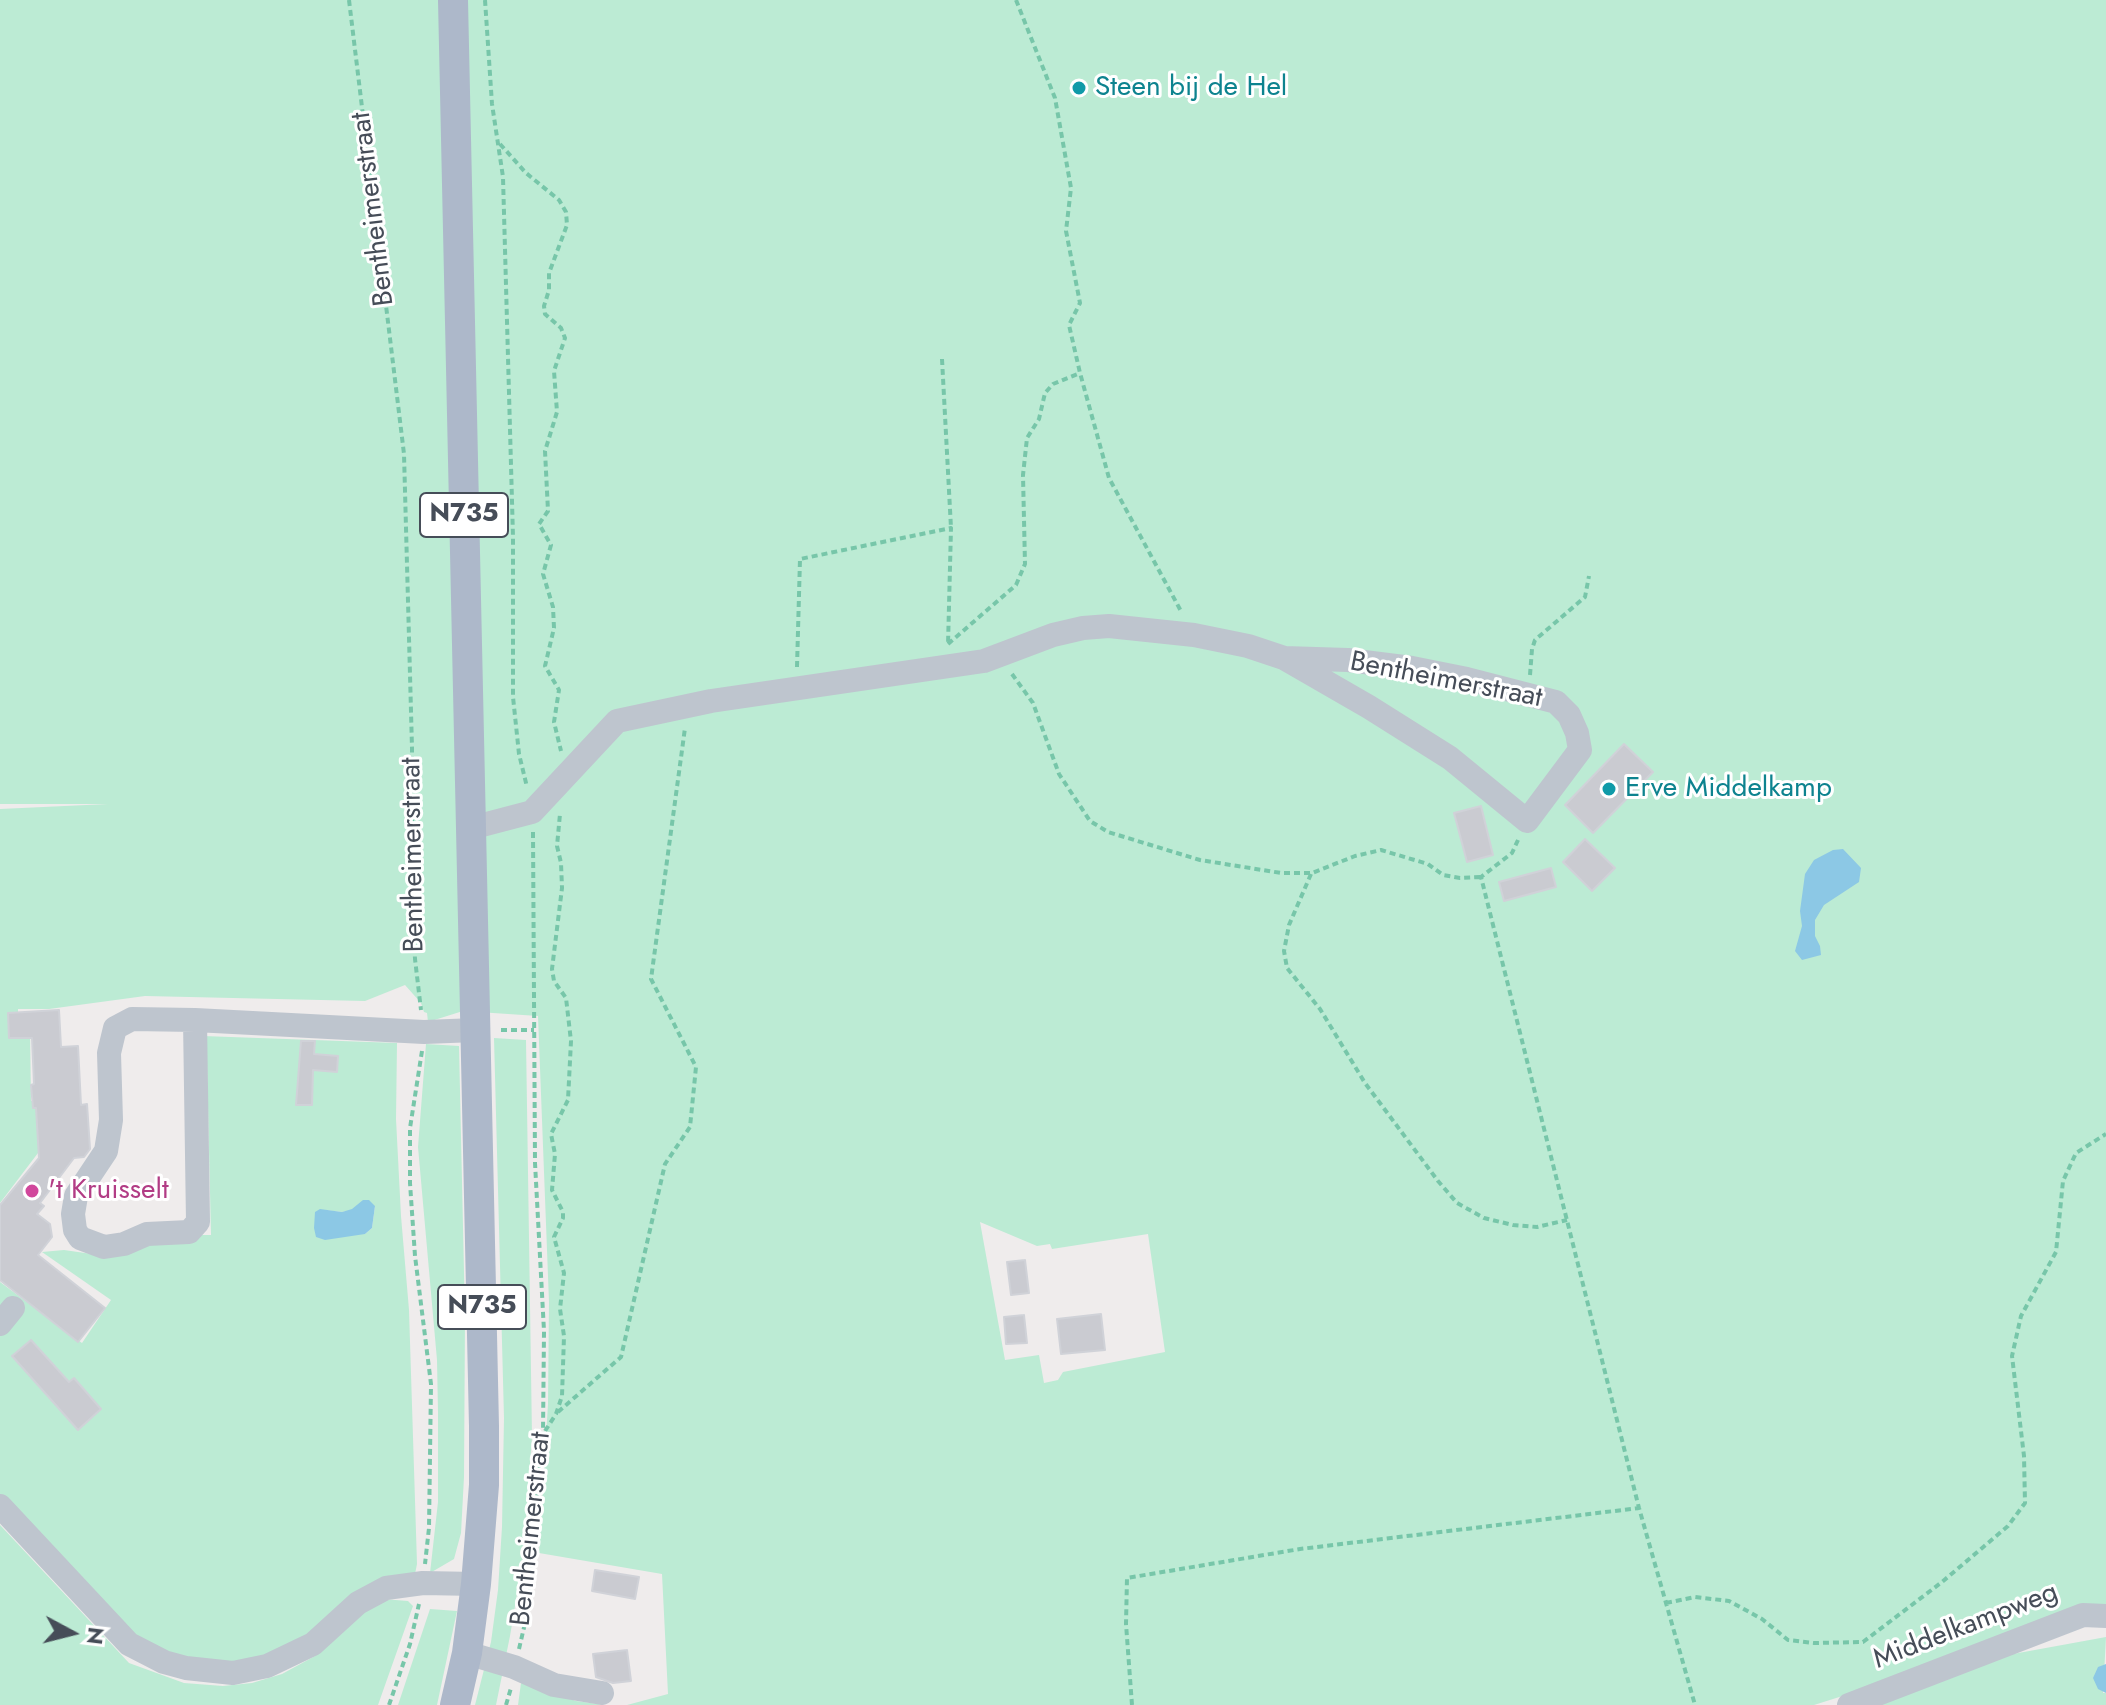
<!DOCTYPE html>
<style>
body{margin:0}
#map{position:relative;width:2106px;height:1705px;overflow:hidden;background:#efecec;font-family:Jost,sans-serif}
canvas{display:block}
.north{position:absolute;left:32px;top:1593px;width:80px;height:80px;-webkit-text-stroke:6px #fff;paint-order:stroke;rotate:97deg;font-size:22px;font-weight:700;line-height:32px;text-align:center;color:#464d58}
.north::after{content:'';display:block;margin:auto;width:28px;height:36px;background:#464d58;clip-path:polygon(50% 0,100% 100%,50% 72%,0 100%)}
</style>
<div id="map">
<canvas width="2106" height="1705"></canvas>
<div class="north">N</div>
</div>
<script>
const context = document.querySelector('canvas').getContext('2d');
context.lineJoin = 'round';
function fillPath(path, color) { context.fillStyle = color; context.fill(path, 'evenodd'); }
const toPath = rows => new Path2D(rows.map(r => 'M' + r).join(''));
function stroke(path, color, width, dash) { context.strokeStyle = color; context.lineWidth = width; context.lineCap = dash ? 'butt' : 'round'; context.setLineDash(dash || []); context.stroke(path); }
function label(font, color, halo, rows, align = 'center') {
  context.font = font + ' Jost,sans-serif'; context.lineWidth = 6; context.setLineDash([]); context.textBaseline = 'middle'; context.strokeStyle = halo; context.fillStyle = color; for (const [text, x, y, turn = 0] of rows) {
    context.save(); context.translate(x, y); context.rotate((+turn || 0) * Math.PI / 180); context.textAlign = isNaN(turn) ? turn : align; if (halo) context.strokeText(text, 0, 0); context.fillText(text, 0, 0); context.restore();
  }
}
const green = toPath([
 [0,0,2106,0,2106,1613,1814,1705,518,1705,521,1683,576,1701,606,1705,627,1705,668,1694,662,1574,539,1553,548,1404,549,1302,538,1016,463,1011,428,1022,427,1013,424,1012,421,1003,405,985,365,1001,145,996,49,1009,18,1009,18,1030,30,1030,31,1101,39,1101,38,1153,0,1203,0,809,108,804,0,804],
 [980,1222,1037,1246,1050,1244,1052,1249,1148,1234,1165,1352,1063,1372,1058,1380,1044,1383,1039,1355,1005,1360],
 [203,1036,397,1043,396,1119,401,1216,409,1310,417,1564,415,1574,287,1653,208,1668,133,1638,0,1500,0,1282,82,1343,111,1300,42,1252,64,1250,106,1256,146,1235,211,1235,207,1064],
 [375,1206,372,1228,365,1234,324,1210,342,1212],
 [494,1038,526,1040,532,1437,523,1558,510,1636,496,1705,475,1705,491,1642,498,1590,502,1527,504,1418],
 [426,1044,459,1046,465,1317,464,1477,461,1533,454,1559,430,1573,438,1502,438,1412,437,1360,418,1147],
 [0,1525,129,1663,184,1683,223,1686,252,1683,282,1674,315,1656,368,1609,383,1599,408,1601,413,1606,378,1705,0,1705],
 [430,1609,457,1611,437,1705,398,1705],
 [2106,1637,2103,1693,2106,1693,2106,1705,1870,1705,1980,1660]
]);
const water = toPath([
 [1843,849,1861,868,1859,882,1824,905,1815,920,1815,936,1820,946,1821,955,1802,960,1795,951,1802,926,1800,911,1805,874,1814,860,1833,850],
 [363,1200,369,1200,375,1206,372,1228,365,1234,325,1240,316,1237,314,1228,315,1212,320,1209,342,1212,352,1209],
 [2106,1664,2106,1693,2098,1689,2093,1678,2098,1667]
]);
const building = toPath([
 [1624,744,1653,772,1593,833,1565,805,1624,744],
 [1481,806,1493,855,1467,862,1454,813,1481,806],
 [1585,839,1615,868,1592,891,1563,862,1585,839],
 [1551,868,1556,887,1504,901,1499,882,1551,868],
 [59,1010,61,1047,78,1046,81,1105,87,1104,90,1149,84,1157,74,1158,40,1203,44,1206,37,1214,50,1224,52,1237,38,1255,105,1308,78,1342,0,1280,0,1205,39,1158,36,1108,33,1108,31,1085,34,1084,32,1038,9,1038,8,1013,59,1010],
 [301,1041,315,1041,314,1054,338,1056,337,1072,313,1070,312,1105,296,1105,301,1041],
 [1025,1260,1029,1293,1011,1295,1007,1262,1025,1260],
 [1101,1314,1105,1350,1061,1354,1057,1319,1101,1314],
 [1024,1315,1027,1343,1006,1344,1004,1317,1024,1315],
 [31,1340,69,1382,74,1378,101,1409,78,1430,12,1356,31,1340],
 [595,1570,639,1577,635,1599,592,1591,595,1570],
 [627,1650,631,1681,613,1683,596,1677,593,1654,627,1650]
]);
const path = toPath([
 [349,0,404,454,412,748,412,896,415,959,421,1010],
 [485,0,492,104,503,177,513,537,513,697,519,754,527,787],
 [1016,0,1055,98,1071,188,1066,231,1080,303,1069,325,1080,373,1109,478,1182,613],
 [500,144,526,173,559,200,566,212,567,225,549,273,549,290,544,306,545,314,561,328,565,338,554,371,557,412,545,451,548,511,539,524,551,545,543,574,553,607,554,628,545,666,559,690,554,722,561,751],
 [942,359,951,528],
 [948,644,1016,585,1025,564,1023,475,1027,438,1039,419,1045,393,1053,384,1080,373],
 [797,667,800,559,951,528,948,645],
 [1012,674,1033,703,1059,774,1090,821,1108,832,1200,860,1281,873,1312,873,1355,856,1381,850,1428,864,1443,875,1460,878,1481,877],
 [1530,675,1532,649,1535,640,1585,597,1589,576],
 [533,832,535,1163,544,1331,543,1433],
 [1518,840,1512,853,1481,877,1639,1508,1695,1705],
 [1311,874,1289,925,1284,951,1287,968,1320,1009,1365,1083,1438,1181,1457,1203,1484,1218,1513,1225,1537,1227,1567,1220],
 [501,1030,534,1030],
 [422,1051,410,1128,410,1183,415,1256,431,1384,429,1528,425,1564],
 [558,1412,621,1357,665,1164,690,1127,696,1067,651,979,685,728],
 [545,1431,556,1414,562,1396,564,1336,560,1309,564,1273,554,1237,563,1218,563,1212,552,1190,555,1154,551,1134,568,1100,571,1041,566,998,554,981,552,969,562,888,561,863,557,846,560,814],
 [1666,1603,1695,1597,1729,1601,1762,1619,1788,1640,1814,1643,1863,1642,1942,1582,2008,1526,2025,1503,2024,1456,2012,1356,2021,1316,2056,1252,2063,1181,2076,1153,2106,1134],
 [519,1649,529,1606,542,1431],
 [389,1705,410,1644,419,1604],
 [506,1705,511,1688],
 [1132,1705,1126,1624,1127,1578,1300,1549,1639,1508]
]);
const minor = toPath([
 [471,828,532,812,617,721,711,701,984,661,1053,635,1083,628,1109,626,1194,635,1248,646,1284,658,1369,707,1450,758,1527,821,1580,750,1577,733,1569,715,1556,702,1467,679,1412,668,1348,660,1284,658],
 [195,1020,198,1222,189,1232,147,1234,124,1244,104,1247,80,1238,75,1230,73,1214,76,1196,106,1151,111,1120,109,1053,115,1028,132,1019,195,1020,424,1032,476,1030],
 [0,1324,13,1308],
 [0,1506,129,1644,164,1662,186,1668,233,1673,267,1666,313,1644,358,1603,386,1588,423,1583,476,1584],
 [467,1653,514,1667,554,1685,602,1693],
 [1849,1705,2083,1615,2106,1616]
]);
const major = toPath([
 [453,0,484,1426,484,1485,476,1584,467,1653,455,1705]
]);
const markers = [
 [1079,88,8,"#0f9aa8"],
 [1609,789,8,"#0f9aa8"],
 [32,1191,8,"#d1479c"]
];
const shields = [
 [464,515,88],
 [482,1307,88]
];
const shieldNames = [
 ["N735",464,515],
 ["N735",482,1307]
];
const cultureNames = [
 ["Steen bij de Hel",1095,88],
 ["Erve Middelkamp",1625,789]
];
const streetNames = [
 ["Bentheimerstraat",374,209,-97],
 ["Bentheimerstraat",1446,681,11],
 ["Bentheimerstraat",414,855,-91],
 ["Bentheimerstraat",532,1529,-84],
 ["Middelkampweg",1966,1627,-21]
];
const hotelNames = [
 ["'t Kruisselt",48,1191]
];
fillPath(green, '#bcebd4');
fillPath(water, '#8cc8e5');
fillPath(building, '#cacbd1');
stroke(building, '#d0d2d8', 2);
stroke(path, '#77c6a9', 4, [6, 4]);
stroke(minor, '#bec5ce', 24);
stroke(major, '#adb8ca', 30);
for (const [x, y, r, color] of markers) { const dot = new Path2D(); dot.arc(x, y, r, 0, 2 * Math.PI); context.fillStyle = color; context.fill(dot); stroke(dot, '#fff', 3); }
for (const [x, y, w] of shields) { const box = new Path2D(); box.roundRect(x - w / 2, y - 22, w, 44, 6); context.fillStyle = '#fff'; context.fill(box); stroke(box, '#464d58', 2); }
label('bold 26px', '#464d58', null, shieldNames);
label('28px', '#0d838f', '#fff', cultureNames, 'left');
label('28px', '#464d58', '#fff', streetNames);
label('28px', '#b23c85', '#fff', hotelNames, 'left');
</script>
